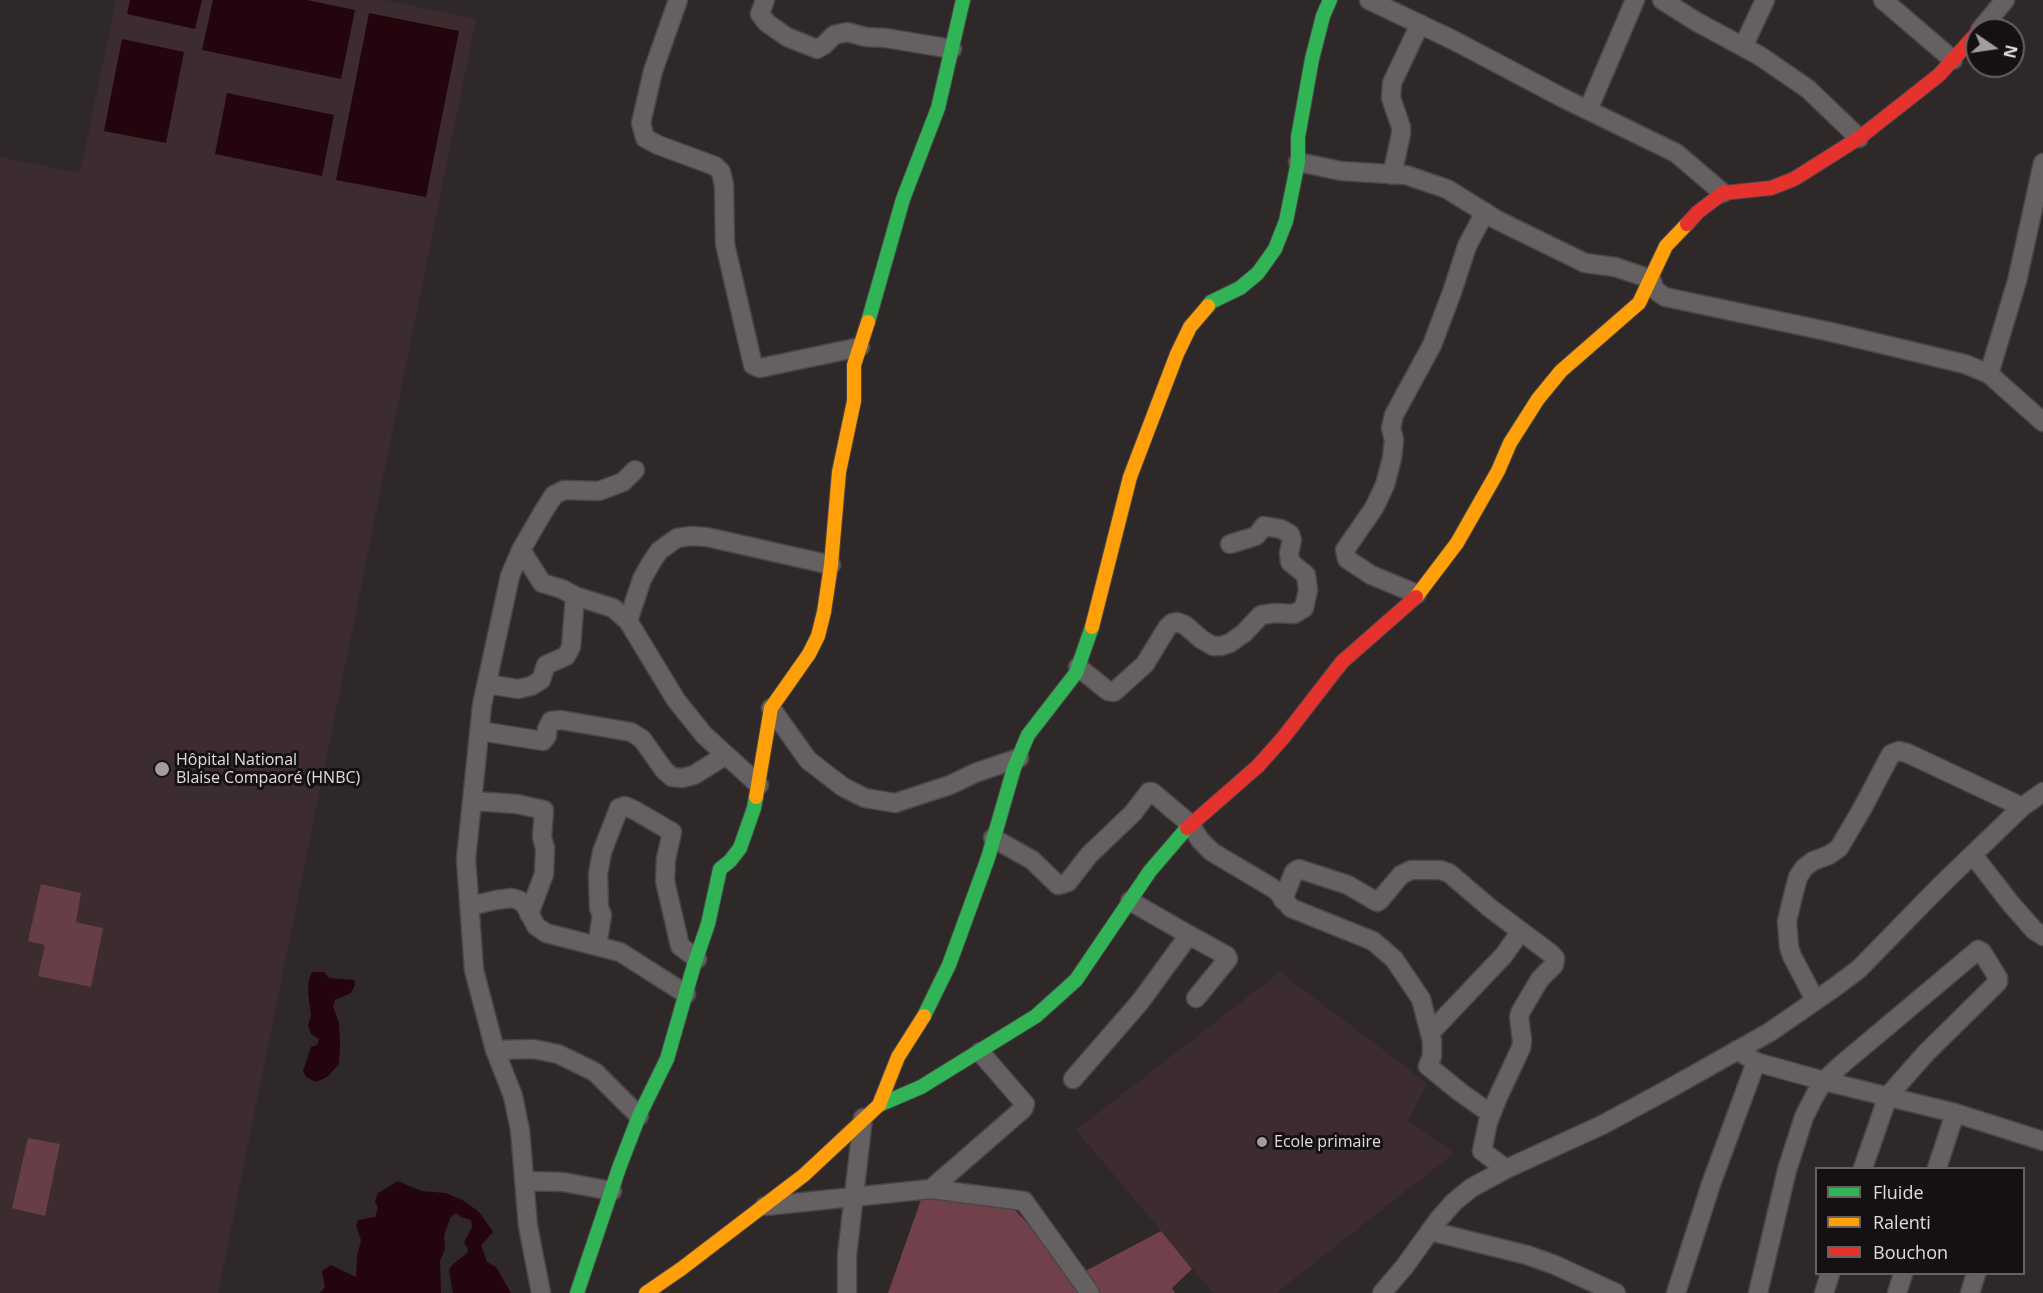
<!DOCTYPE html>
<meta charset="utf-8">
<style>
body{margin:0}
#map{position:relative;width:2043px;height:1293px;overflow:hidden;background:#2e2829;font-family:"Open Sans",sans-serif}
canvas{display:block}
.legend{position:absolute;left:1815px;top:1167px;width:210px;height:108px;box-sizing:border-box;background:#151011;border:2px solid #676162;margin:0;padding:8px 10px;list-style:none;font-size:18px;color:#e2dbdc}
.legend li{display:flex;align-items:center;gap:12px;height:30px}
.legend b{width:30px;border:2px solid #676162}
.north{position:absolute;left:1965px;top:18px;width:60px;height:60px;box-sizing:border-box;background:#151011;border:2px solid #676162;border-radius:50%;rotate:103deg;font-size:16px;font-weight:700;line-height:24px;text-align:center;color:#e2dbdc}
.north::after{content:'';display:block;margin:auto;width:21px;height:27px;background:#a39c9d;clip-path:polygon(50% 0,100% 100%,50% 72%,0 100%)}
</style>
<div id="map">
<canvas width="2043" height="1293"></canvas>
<ul class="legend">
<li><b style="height:8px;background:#30b455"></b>Fluide</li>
<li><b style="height:8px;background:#ff9f0a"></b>Ralenti</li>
<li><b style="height:8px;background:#e5322d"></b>Bouchon</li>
</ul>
<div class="north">N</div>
</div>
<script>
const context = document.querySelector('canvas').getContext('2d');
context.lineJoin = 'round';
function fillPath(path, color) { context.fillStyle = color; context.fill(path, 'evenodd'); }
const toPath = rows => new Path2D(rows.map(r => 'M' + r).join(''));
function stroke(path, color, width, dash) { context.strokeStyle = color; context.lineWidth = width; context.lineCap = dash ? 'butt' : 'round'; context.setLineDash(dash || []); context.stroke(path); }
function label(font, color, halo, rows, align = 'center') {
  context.font = font + ' "Open Sans",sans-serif'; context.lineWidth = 6; context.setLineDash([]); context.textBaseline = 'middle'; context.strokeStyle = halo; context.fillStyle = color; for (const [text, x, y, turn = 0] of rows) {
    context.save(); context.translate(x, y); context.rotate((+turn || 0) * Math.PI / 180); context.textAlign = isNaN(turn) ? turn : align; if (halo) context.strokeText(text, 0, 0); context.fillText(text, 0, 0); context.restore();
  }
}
const built = toPath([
 [116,0,385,0,476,19,218,1293,0,1293,0,157,80,173],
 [1280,972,1427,1083,1408,1121,1454,1153,1276,1293,1213,1293,1076,1130]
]);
const green = toPath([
 [41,884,81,893,76,922,103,928,91,987,38,976,45,945,28,941],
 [28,1138,60,1144,45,1216,12,1208]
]);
const forest = toPath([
 [924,1191,999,1193,1076,1276,1161,1231,1192,1269,1172,1288,1175,1293,888,1293]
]);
const water = toPath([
 [130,0,202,0,195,29,127,14],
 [213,0,307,0,355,10,341,79,202,50],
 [369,13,459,31,426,197,336,180],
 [122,39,184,52,166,143,104,131],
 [227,93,334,115,322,176,215,154],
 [312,972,324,972,329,978,354,980,355,985,351,993,335,1000,333,1006,339,1023,340,1043,339,1064,327,1077,316,1082,306,1077,303,1071,311,1047,317,1045,319,1039,311,1034,308,1025,311,1016,308,992,309,979],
 [398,1181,421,1191,446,1193,464,1201,479,1212,493,1232,481,1245,487,1262,496,1267,511,1293,453,1293,449,1270,452,1265,467,1253,468,1249,464,1243,472,1227,471,1220,461,1217,456,1213,450,1218,444,1236,445,1249,440,1261,441,1293,320,1293,325,1287,322,1271,331,1265,356,1277,357,1257,361,1240,356,1226,358,1220,375,1217,378,1208,375,1201,378,1193]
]);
const street = toPath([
 [678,0,653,71,641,123,645,138,658,145,715,166,721,172,724,185,725,244,753,365,760,368,860,347],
 [765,0,760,14,767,23,787,37,817,49,824,45,834,35,847,32,866,37,886,38,952,49],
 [1369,0,1453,40,1563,98,1676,153,1723,193],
 [1662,0,1697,22,1760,56,1808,89,1859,138],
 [1883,0,1953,60],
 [1980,30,2005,0],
 [1743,47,1765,0],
 [1588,110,1635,0],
 [1298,162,1341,171,1406,175,1447,189,1497,220,1585,263,1615,267,1651,279,1655,290,1665,297,1831,332,1965,364,1989,374,2043,422],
 [1392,175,1401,134,1401,127,1391,98,1392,83,1420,24],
 [1989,374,2017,281,2043,163],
 [521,550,542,583,562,589,575,596,613,608,628,621,676,700,704,735,759,785],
 [1417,594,1371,575,1347,559,1345,550,1374,508,1385,485,1392,458,1394,440,1391,428,1394,415,1432,345,1452,292,1467,246,1485,212],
 [628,621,642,579,651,563,659,551,677,538,691,536,707,537,831,565],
 [1078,667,1108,691,1114,692,1145,664,1167,628,1172,623,1177,622,1185,625,1201,639,1213,646,1221,646,1230,643,1244,633,1261,615,1275,613,1294,614,1304,608,1308,590,1306,575,1290,562,1289,553,1292,540,1290,534,1281,529,1264,526,1256,536,1230,544],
 [487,684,518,689,531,686,541,680,546,665,566,656,571,647,575,596],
 [771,708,808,760,843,787,865,798,895,803,950,785,975,773,1019,758],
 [480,731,543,741,547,736,547,729,551,721,561,720,631,732,642,739,664,770,672,777,682,778,694,775,726,755],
 [473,801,517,804,544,810,542,837,545,848,544,874,529,914],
 [993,838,1032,860,1058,885,1063,884,1068,882,1089,855,1133,813,1149,792,1152,792,1190,824,1200,840,1212,852,1271,887,1278,892,1291,908,1373,941,1394,959,1421,999,1432,1041,1432,1056,1428,1066,1460,1092,1491,1114],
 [1973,855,2011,904,2034,930,2043,936],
 [1283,900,1294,872,1299,869,1348,885,1377,902,1380,900,1401,875,1411,870,1440,870,1449,873,1490,908,1550,953,1555,958,1554,965,1540,979,1521,1011,1519,1017,1522,1040,1521,1048,1498,1097,1488,1122,1482,1151,1506,1169],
 [470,906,496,900,512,898,519,900,525,905,536,926,546,933,620,952,686,994],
 [1189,935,1227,956,1228,959,1196,998],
 [597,946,602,915,599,908,598,874,602,852,619,808,625,806,636,811,672,832,666,859,665,881,680,946,697,959],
 [1815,1000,1792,956,1789,947,1787,921,1794,892,1798,877,1804,868,1813,861,1829,855,1839,848,1862,809,1891,754,1899,751,1907,753,2022,807],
 [1430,1033,1504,955,1521,931],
 [495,1050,533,1049,558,1054,595,1072,639,1116],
 [1737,1050,1756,1062,1824,1081,1955,1113,2043,1141],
 [1073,1079,1140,1002,1189,935,1130,901],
 [1937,1168,1955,1113],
 [524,1181,563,1182,612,1191],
 [931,1189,1023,1109,1025,1104,980,1052],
 [765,1206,931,1189,1024,1201,1090,1293],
 [1430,1231,1527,1255,1555,1265,1616,1293],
 [541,1293,528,1226,520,1130,513,1096,495,1050,474,970,466,859,482,705,510,576,521,550,543,512,554,495,564,490,599,491,623,482,635,470],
 [847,1293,847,1255,863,1118],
 [1382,1293,1405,1266,1438,1220,1454,1202,1471,1188,1506,1169,1602,1125,1667,1090,1770,1032,1835,987,1859,969,1939,887,2022,807,2043,792],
 [1676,1293,1711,1184,1756,1062],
 [1758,1293,1787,1170,1804,1117,1815,1095,1824,1081,1841,1065,1978,950,1982,952,1998,978,1998,982,1926,1053,1888,1096,1863,1168],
 [1824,1293,1830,1274],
 [1897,1293,1903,1274],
 [1970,1293,1976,1274]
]);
const fast = toPath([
 [1208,306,1211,302,1240,288,1258,273,1275,249,1286,221,1298,162,1298,137,1312,59,1323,16,1330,0],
 [868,322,903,199,938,108,963,0],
 [924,1016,949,965,988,858,1014,768,1028,735,1076,673,1092,627],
 [879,1105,921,1087,1036,1016,1076,980,1150,871,1187,828],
 [577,1293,619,1168,639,1116,667,1059,694,965,708,924,720,869,730,861,740,848,754,808,756,797]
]);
const slow = toPath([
 [1416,597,1457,543,1498,471,1510,443,1538,399,1561,371,1639,303,1666,246,1687,224],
 [1092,627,1130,477,1177,354,1190,327,1208,306],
 [756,797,771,708,809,654,818,636,824,612,831,565,839,472,854,401,854,365,868,322],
 [646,1293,681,1269,804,1175,879,1105,898,1057,924,1016]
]);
const jam = toPath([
 [1687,224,1698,212,1723,193,1771,188,1794,179,1859,138,1939,75,1977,33],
 [1187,828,1258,766,1283,738,1342,662,1416,597]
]);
const markers = [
 [162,769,8,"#a39c9d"],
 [1262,1142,6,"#a39c9d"]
];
const poiNames = [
 ["Hôpital National",176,760],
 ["Blaise Compaoré (HNBC)",176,778],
 ["Ecole primaire",1274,1142]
];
fillPath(built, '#3c2c2f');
fillPath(green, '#683e46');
fillPath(forest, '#72404b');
fillPath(water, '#25050d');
stroke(street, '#4b4646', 21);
stroke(fast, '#4b4646', 16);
stroke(slow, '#4b4646', 16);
stroke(jam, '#4b4646', 16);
stroke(street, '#656061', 18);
stroke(fast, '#30b455', 14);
stroke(slow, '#ff9f0a', 14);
stroke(jam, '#e5322d', 14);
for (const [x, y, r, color] of markers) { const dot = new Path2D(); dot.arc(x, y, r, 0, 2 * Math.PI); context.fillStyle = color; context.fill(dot); stroke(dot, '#151011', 2); }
label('16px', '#e2dbdc', '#151011', poiNames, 'left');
</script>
